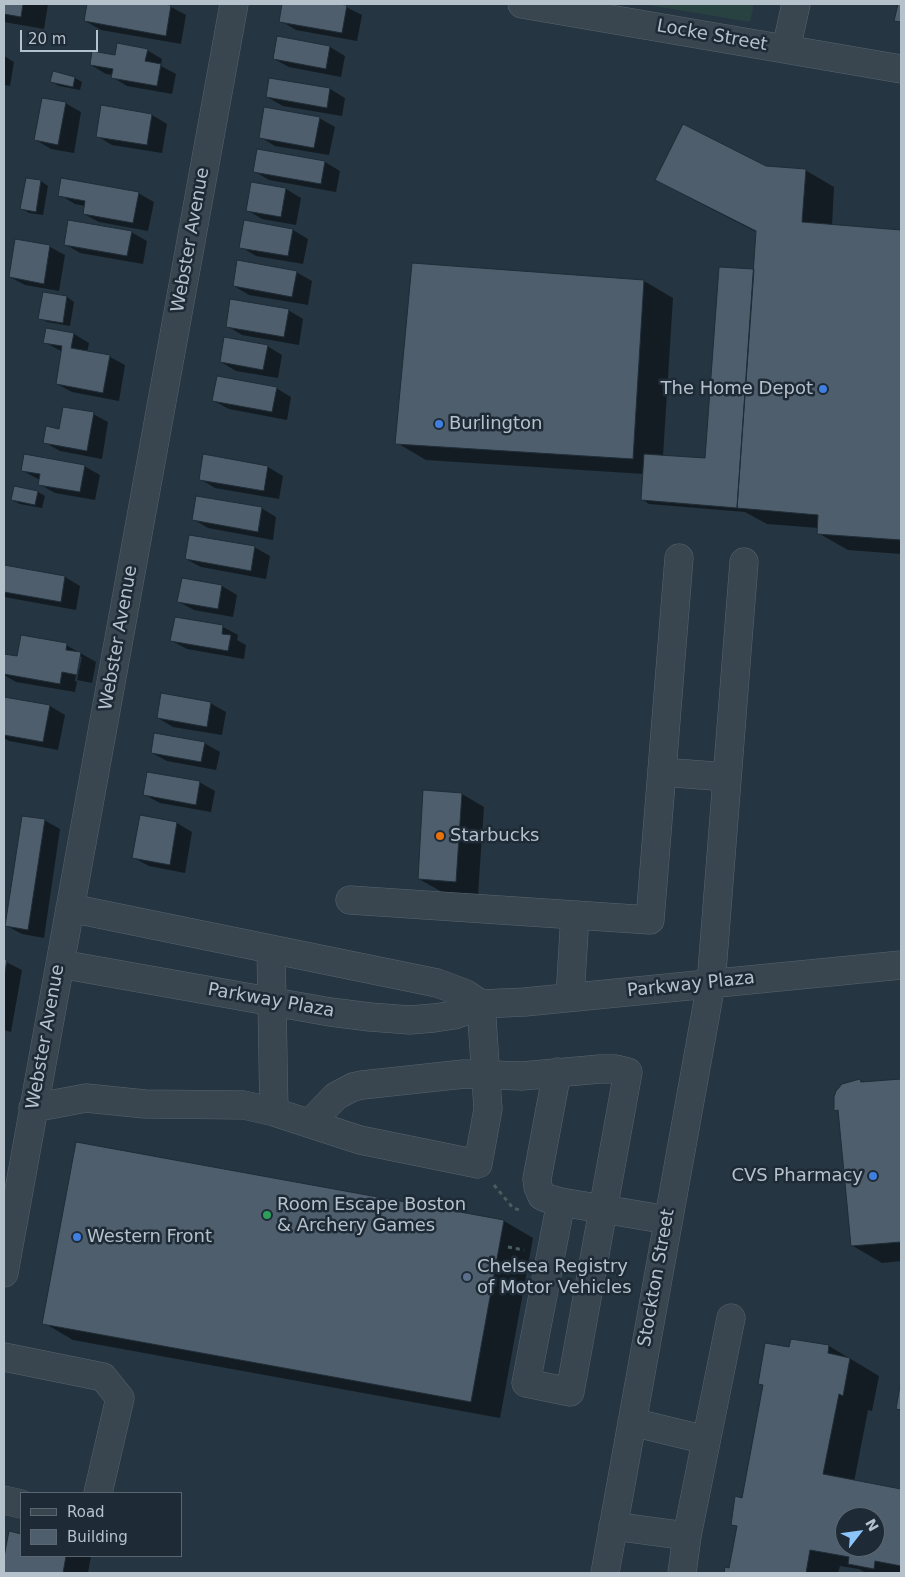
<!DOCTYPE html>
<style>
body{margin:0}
#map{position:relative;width:905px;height:1577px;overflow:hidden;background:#253541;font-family:"DejaVu Sans",sans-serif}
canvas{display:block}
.frame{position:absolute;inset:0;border:5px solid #b5c1cb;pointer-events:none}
.legend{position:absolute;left:20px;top:1492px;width:162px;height:65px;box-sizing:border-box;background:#1e2b36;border:1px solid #5a6772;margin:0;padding:6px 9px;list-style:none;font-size:15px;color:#b5c1cb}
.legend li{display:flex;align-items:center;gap:10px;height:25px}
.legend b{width:25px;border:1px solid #5a6772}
.north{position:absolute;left:835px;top:1507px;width:50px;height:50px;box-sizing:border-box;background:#1e2b36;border:1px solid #5a6772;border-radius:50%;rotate:60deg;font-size:14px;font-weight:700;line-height:20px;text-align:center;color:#b5c1cb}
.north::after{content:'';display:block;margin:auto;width:18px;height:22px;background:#8bc5fb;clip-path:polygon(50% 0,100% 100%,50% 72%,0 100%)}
.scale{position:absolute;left:20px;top:30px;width:78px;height:22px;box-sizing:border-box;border:2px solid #b5c1cb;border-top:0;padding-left:6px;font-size:15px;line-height:18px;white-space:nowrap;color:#b5c1cb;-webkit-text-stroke:4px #1e2b36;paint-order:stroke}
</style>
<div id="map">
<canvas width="905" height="1577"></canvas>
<div class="frame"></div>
<ul class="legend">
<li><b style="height:6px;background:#394650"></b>Road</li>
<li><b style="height:14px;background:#4e5e6c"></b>Building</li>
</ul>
<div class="north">N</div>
<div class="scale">20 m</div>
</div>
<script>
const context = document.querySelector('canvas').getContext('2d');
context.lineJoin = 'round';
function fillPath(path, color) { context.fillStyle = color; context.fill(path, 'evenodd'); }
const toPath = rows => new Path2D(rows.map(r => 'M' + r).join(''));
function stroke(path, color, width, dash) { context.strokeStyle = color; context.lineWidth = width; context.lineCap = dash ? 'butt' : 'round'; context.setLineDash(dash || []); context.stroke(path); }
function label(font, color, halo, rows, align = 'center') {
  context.font = font + ' "DejaVu Sans",sans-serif'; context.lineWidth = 5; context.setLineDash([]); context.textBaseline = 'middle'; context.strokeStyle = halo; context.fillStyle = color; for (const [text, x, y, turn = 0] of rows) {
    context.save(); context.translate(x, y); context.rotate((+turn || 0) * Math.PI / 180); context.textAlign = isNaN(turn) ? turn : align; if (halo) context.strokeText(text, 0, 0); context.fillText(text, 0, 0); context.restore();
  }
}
const green = toPath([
 [642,4,754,4,750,22]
]);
const shadow = toPath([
 [4,4,48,4,44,29,4,22],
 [88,4,155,4,171,7,186,15,181,44,101,30,85,21],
 [284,4,330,4,346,7,362,15,357,41,296,30,281,21],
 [330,47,345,56,341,77,289,67,274,59],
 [147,50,162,59,161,66,176,74,172,94,127,86,112,77,113,75,106,74,91,65,116,57],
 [4,56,14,62,10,86,4,85],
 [75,78,82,82,80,90,59,86,52,82],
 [270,79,330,89,345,98,342,116,283,106,267,97],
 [65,103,81,112,74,153,51,149,36,140],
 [152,115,167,124,162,153,112,145,97,136],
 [319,118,335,127,329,155,275,146,260,137],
 [325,162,340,171,336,192,269,180,254,171],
 [766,168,805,170,834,187,832,226,901,231,901,554,848,550,818,533,819,528,767,524,745,512,649,504,642,499,644,474,426,460,397,443,644,281,673,298,663,456,706,459,755,271,758,233,686,196,657,179],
 [27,179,41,181,48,186,43,215,29,213,21,208],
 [252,184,286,189,301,198,296,225,262,219,247,210],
 [138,193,154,202,148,231,99,222,84,214,85,206,75,204,60,195],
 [245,222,293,230,308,239,303,264,256,256,241,247],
 [131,232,147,241,143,264,80,253,65,244],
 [16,241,50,247,65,255,59,291,25,285,10,277],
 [296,272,312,281,308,305,249,295,234,286],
 [44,293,67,297,74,302,70,326,47,322,39,318],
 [288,310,303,319,299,345,242,335,227,326],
 [74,334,89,343,87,353,110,357,125,365,119,401,72,392,57,384,63,352,44,342],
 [267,346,282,355,278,378,236,371,221,362],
 [276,388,291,397,287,420,229,409,214,401],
 [93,414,108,422,102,459,60,451,44,442,60,430],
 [84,466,100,475,95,500,55,493,39,484,40,480,23,471],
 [268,467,283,476,279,499,215,488,200,479],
 [38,492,45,496,42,508,20,504,12,500],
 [261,508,276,517,273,540,208,528,193,519],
 [254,547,270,556,266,579,201,567,186,559],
 [4,566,65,577,80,586,76,610,4,597],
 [222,586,237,595,233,617,194,610,179,602],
 [176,618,223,627,238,635,237,640,246,645,244,659,187,649,172,641],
 [66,645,96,662,92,683,77,680,82,657,79,657,75,681,77,682,75,692,16,682,4,675,4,655,18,657],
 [4,698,50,706,65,715,58,750,9,741,4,738],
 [210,703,226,712,222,735,173,727,158,718],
 [204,743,220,752,216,770,167,761,152,753],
 [199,782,215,791,211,812,160,803,145,795],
 [462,794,484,807,478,894,442,892,419,879],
 [141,817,177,823,192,832,185,873,149,866,134,858],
 [44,820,60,829,44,938,22,934,7,926],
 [4,961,22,970,11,1032,4,1030],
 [860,1080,865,1083,901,1080,901,1261,882,1263,853,1246,840,1112,836,1110],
 [504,1221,533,1238,500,1418,73,1340,44,1323],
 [829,1346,879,1376,872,1411,868,1410,854,1482,901,1491,901,1573,866,1573,859,1569,840,1566,838,1573,725,1573,726,1569,730,1569,738,1527,732,1524,743,1499,764,1386,759,1384,790,1349],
 [845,1517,875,1517,875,1547,845,1547],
 [10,1533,21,1535,21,1556,91,1556,88,1573,4,1573,4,1564]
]);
const building = toPath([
 [4,4,23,4,21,17,4,14,4,4],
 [87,4,162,4,171,5,166,36,84,21,87,4],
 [282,4,337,4,347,5,342,33,279,22,282,4],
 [898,4,901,4,901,22,894,21,898,4],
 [277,36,330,46,326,69,273,59,277,36],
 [117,43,148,49,145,61,161,64,157,86,111,78,113,69,90,65,92,51,115,55,117,43],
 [53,71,75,77,73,87,50,82,53,71],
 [269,78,330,88,327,108,266,97,269,78],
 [42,98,66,102,58,145,34,140,42,98],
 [101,105,152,114,147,145,96,137,101,105],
 [264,107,320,117,314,148,259,138,264,107],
 [683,124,766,166,806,169,802,222,901,230,901,540,817,534,818,515,737,508,756,231,655,180,683,124],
 [257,149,325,161,321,184,253,172,257,149],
 [26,178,41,180,36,212,20,209,26,178],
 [61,178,139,192,133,223,83,214,85,201,58,196,61,178],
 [251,182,286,188,281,217,246,211,251,182],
 [68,220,132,231,127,256,64,245,68,220],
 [244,220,293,229,288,256,239,248,244,220],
 [15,239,50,245,44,284,9,277,15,239],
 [237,260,297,271,292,297,233,286,237,260],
 [412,263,644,280,633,459,395,444,412,263],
 [719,267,754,269,737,508,641,500,644,454,705,458,719,267],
 [43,292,67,296,63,323,38,319,43,292],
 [230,299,289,309,284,337,226,327,230,299],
 [46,328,74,333,71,348,110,355,103,393,56,384,62,346,43,343,46,328],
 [224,337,268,345,263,370,220,362,224,337],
 [217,376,277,387,272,412,212,401,217,376],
 [63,407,94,412,87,451,43,443,46,426,59,429,63,407],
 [24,454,85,465,80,492,38,485,40,474,21,471,24,454],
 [203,454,268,466,264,491,199,480,203,454],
 [14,486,38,491,35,505,11,500,14,486],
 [196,496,262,507,258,532,192,520,196,496],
 [189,535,255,546,251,571,185,559,189,535],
 [4,565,65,576,61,602,4,592,4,565],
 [182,578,222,585,218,609,177,602,182,578],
 [175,617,223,625,222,634,231,635,228,651,170,641,175,617],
 [21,635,67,643,66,650,81,652,77,675,62,672,60,684,4,674,4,654,17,656,21,635],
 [161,693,211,702,207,727,157,718,161,693],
 [4,697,50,705,43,742,4,735,4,697],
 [154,733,205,742,201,762,151,753,154,733],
 [147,772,200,781,196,805,143,795,147,772],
 [423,790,462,793,456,882,418,879,423,790],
 [140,815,177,822,170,865,132,858,140,815],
 [22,816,45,819,28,930,5,926,22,816],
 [4,959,7,960,4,978,4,959],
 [860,1079,861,1082,901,1079,901,1242,851,1246,838,1110,834,1111,834,1097,836,1091,842,1084,860,1079],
 [76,1142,504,1220,471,1402,42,1324,76,1142],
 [791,1339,829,1345,828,1353,850,1358,843,1396,839,1394,823,1474,901,1489,901,1566,875,1561,874,1569,848,1564,849,1557,810,1550,806,1573,724,1573,725,1567,729,1568,737,1526,731,1525,735,1496,742,1498,763,1385,758,1384,765,1343,789,1347,791,1339],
 [845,1517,875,1517,875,1547,845,1547,845,1517],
 [901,1380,901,1410,896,1409,901,1380],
 [9,1531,21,1534,21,1556,66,1556,63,1573,4,1573,4,1557,9,1531]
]);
const path = toPath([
 [494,1185,513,1208,519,1210],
 [508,1247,524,1250]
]);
const minor = toPath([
 [522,4,901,69],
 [786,49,796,4],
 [662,772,727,777],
 [350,900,650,920,679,558],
 [70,908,437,983,464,993,481,1004],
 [271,949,274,1112],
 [60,964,330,1012,370,1017,410,1020,434,1018,454,1015,471,1009,481,1004,525,1002,901,965],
 [570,997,575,915],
 [557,1072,537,1179,538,1187,542,1196,546,1198,561,1202,668,1220],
 [33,1108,86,1098,145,1104,244,1105,274,1112,360,1140,478,1164,488,1109,481,1004],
 [310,1123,336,1096,353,1087,362,1085,464,1074,522,1076,600,1069,616,1069,628,1072,570,1392,526,1383,561,1202],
 [4,1273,234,4],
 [4,1357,103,1377,120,1398,98,1493],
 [632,1422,706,1440],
 [4,1500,21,1504],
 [613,1526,687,1536],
 [605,1573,711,984,744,562],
 [682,1573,687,1536,731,1318]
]);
const markers = [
 [823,389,5,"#3f7fe0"],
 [439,424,5,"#3f7fe0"],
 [440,836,5,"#e8710a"],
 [873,1176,5,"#3f7fe0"],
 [267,1215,5,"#2e9e5b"],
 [77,1237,5,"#3f7fe0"],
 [467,1277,5,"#5c6f8a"]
];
const streetNames = [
 ["Locke Street",712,36,10],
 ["Webster Avenue",191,240,-80],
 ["Webster Avenue",119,638,-80],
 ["Parkway Plaza",691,985,-6],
 ["Parkway Plaza",271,1001,10],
 ["Webster Avenue",46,1037,-80],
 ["Stockton Street",657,1278,-80]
];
const poiNames = [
 ["The Home Depot",813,389,"right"],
 ["Burlington",449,424],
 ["Starbucks",450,836],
 ["CVS Pharmacy",863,1176,"right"],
 ["Room Escape Boston",277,1205],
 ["& Archery Games",277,1226],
 ["Western Front",87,1237],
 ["Chelsea Registry",477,1267],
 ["of Motor Vehicles",477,1288]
];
fillPath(green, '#274241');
fillPath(shadow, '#0007');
fillPath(building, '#4e5e6c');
stroke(building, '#202d38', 1);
stroke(minor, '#57646e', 29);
stroke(path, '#475f5f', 3, [4, 4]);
stroke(minor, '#394650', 28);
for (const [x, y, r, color] of markers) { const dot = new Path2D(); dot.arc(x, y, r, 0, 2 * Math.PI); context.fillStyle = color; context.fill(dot); stroke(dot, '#1e2b36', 2); }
label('18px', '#b5c1cb', '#1e2b36', streetNames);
label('18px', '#b5c1cb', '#1e2b36', poiNames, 'left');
</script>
